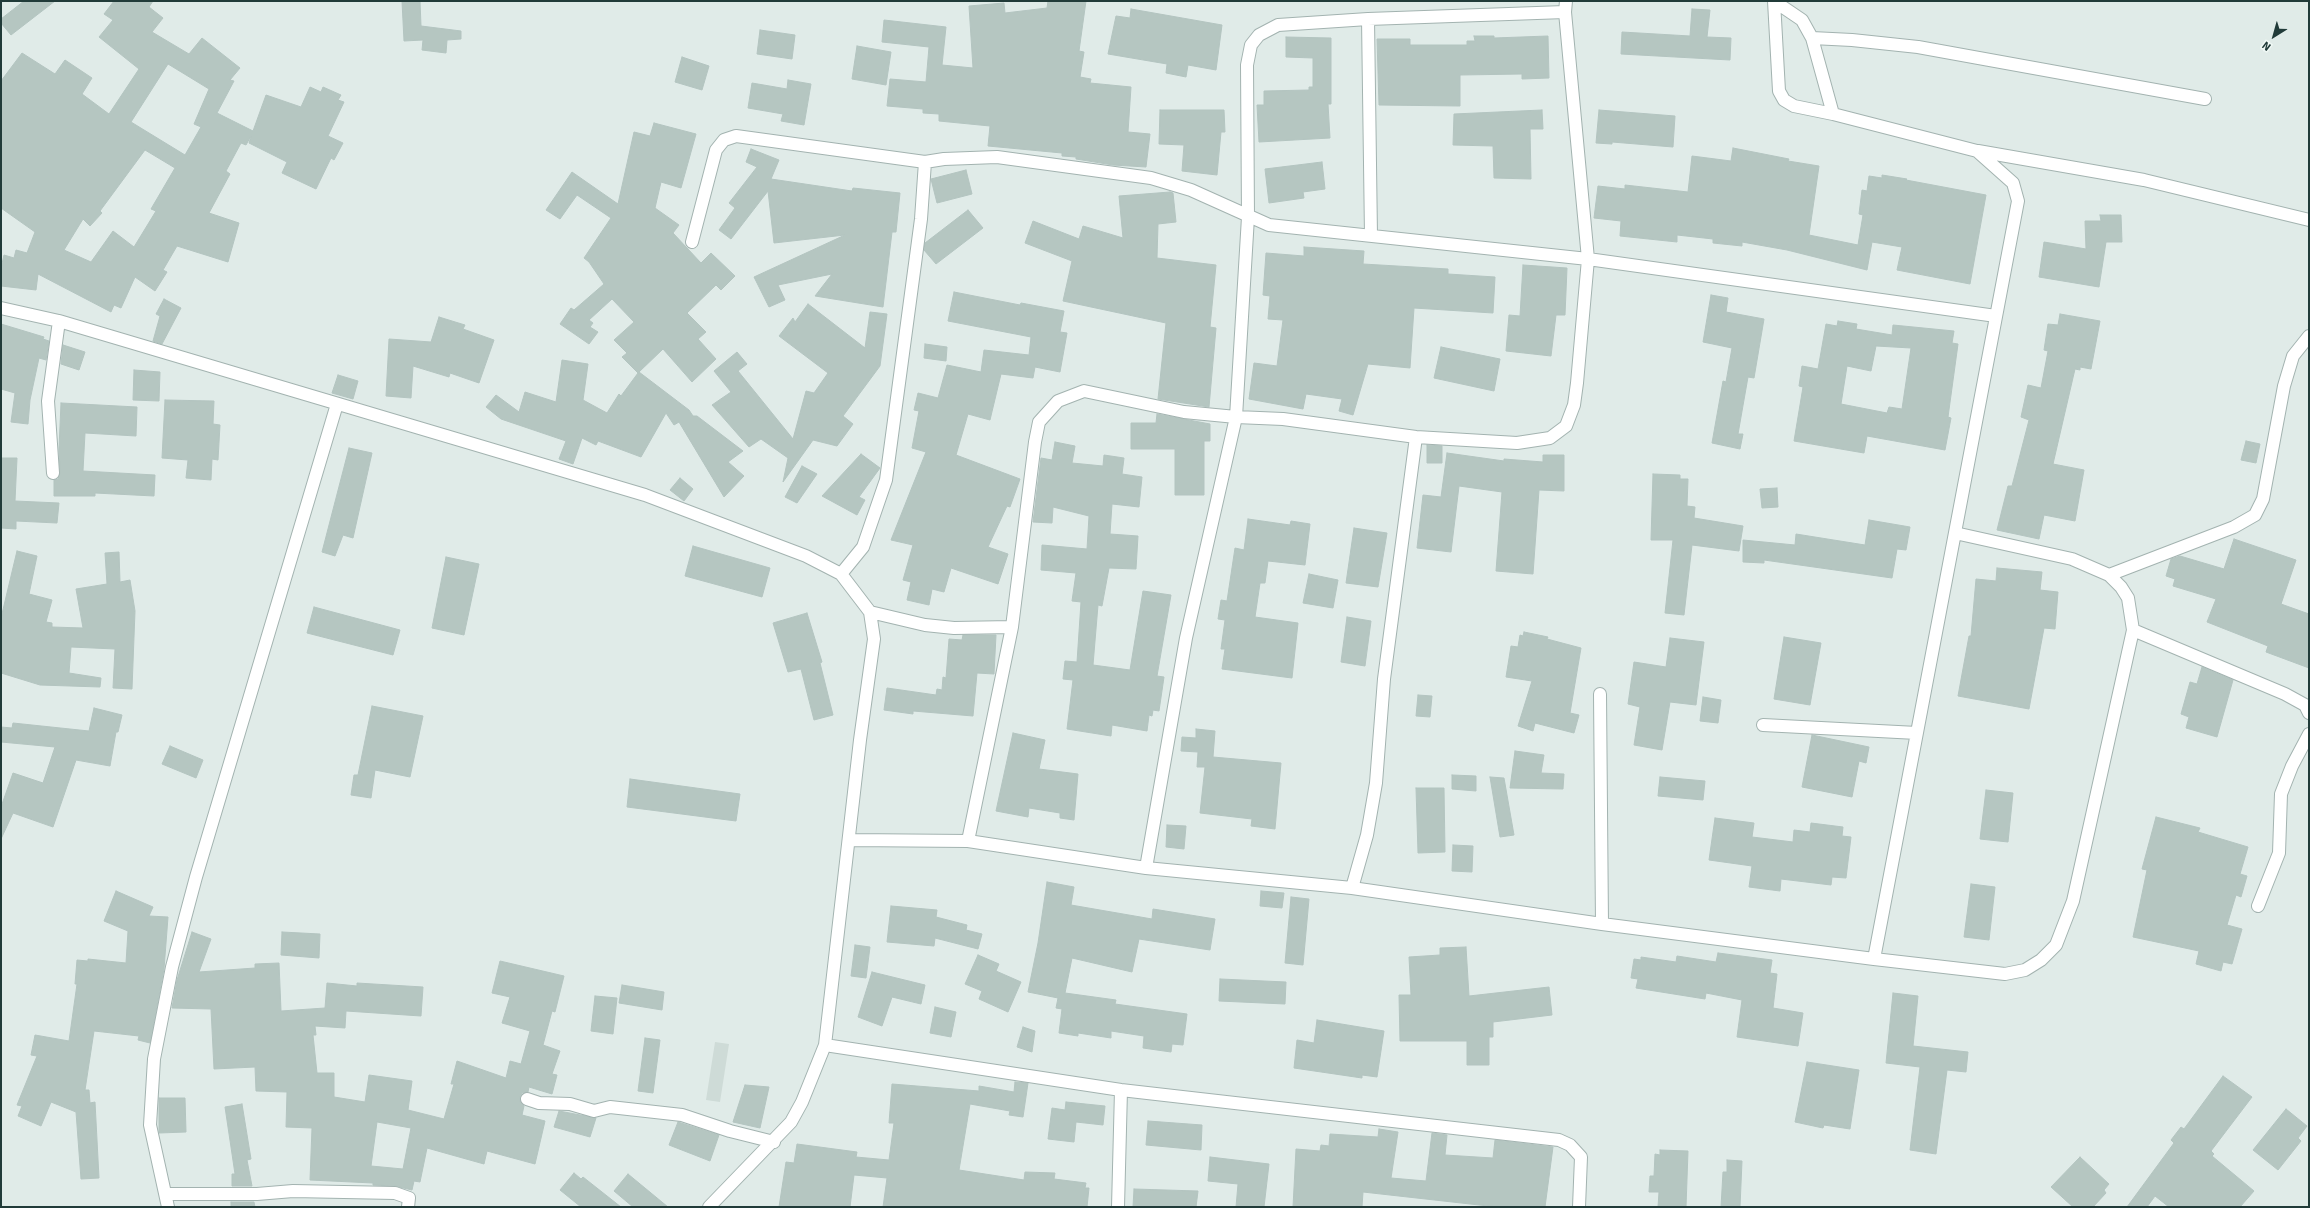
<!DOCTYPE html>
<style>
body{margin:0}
#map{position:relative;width:2310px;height:1208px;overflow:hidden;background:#e0ebe8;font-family:Signika,sans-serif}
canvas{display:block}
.frame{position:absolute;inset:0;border:2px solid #213b39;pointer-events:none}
.north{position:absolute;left:2254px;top:16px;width:40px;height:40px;-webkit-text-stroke:3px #f0f8f5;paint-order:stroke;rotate:217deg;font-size:11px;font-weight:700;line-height:16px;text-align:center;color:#213b39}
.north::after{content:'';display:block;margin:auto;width:14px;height:18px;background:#213b39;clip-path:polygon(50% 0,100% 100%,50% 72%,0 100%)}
</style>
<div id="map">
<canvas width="2310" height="1208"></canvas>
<div class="frame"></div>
<div class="north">N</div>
</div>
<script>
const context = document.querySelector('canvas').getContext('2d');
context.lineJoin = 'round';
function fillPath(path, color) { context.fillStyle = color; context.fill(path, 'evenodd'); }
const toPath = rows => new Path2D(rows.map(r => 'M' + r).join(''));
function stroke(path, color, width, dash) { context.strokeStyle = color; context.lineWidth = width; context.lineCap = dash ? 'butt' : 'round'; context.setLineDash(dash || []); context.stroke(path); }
const built = toPath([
 [715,1042,729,1044,720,1102,706,1100]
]);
const building = toPath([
 [24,1,55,1,11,35,1,23,1,19,24,1],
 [114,1,153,1,149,7,163,18,152,32,189,54,202,38,240,68,230,80,234,81,217,113,253,131,266,95,301,107,310,87,321,92,323,87,341,95,338,100,344,102,328,136,343,143,334,160,331,158,316,189,282,173,287,162,249,143,251,136,246,145,241,143,226,171,230,174,209,213,239,223,228,262,177,246,163,270,167,272,155,291,135,277,121,308,114,305,111,312,38,274,36,290,1,286,1,268,4,255,14,258,16,250,27,253,35,232,1,208,1,81,22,53,55,74,65,60,92,78,82,94,109,114,139,69,99,37,113,20,104,14,114,1],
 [168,64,209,89,194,124,201,127,185,155,131,122,168,64],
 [145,150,175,168,151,209,156,211,134,247,113,231,91,262,64,250,83,219,90,226,102,213,100,211,145,150],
 [402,1,420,1,421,26,461,31,461,39,447,40,446,53,422,50,423,40,404,41,402,1],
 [1048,1,1086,1,1079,51,1084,52,1080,77,1091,79,1090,83,1131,87,1128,132,1150,134,1146,167,1113,165,1076,159,1076,157,1062,156,1062,153,988,146,990,126,939,121,939,114,923,113,923,109,887,106,890,79,926,82,929,47,882,42,884,20,946,27,942,65,973,68,969,6,1004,3,1005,13,1047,8,1048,1],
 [1131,9,1222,25,1216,70,1188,65,1186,77,1166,73,1167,64,1108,54,1116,16,1130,18,1131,9],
 [1692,9,1710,10,1707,37,1731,38,1730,60,1621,54,1622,32,1690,36,1692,9],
 [760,30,795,35,792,59,757,54,760,30],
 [1474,36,1494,36,1494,38,1548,36,1549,78,1522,79,1522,74,1460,75,1460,106,1379,105,1377,39,1410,39,1410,45,1467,45,1467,41,1475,41,1474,36],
 [1286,37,1331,38,1331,104,1328,104,1330,138,1259,142,1257,105,1264,105,1264,91,1309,90,1309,87,1313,87,1313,58,1286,57,1286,37],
 [857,46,891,52,886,85,852,79,857,46],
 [682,57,709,66,702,90,675,82,682,57],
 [788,80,811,84,804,125,781,121,783,114,748,108,752,83,787,89,788,80],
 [1160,110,1224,110,1225,132,1221,132,1217,175,1182,171,1184,145,1159,144,1160,110],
 [1542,110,1543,129,1530,129,1531,179,1494,178,1493,146,1453,145,1454,114,1542,110],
 [1599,110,1675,116,1673,147,1612,142,1612,144,1596,143,1599,110],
 [654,123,696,134,681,188,661,182,655,208,679,225,673,233,701,263,711,253,735,276,721,290,716,285,687,313,706,332,698,339,716,359,692,382,663,349,639,372,689,410,693,416,697,416,743,451,728,462,744,476,724,497,679,422,674,425,666,413,641,457,598,441,596,445,582,438,573,464,559,459,566,441,501,419,486,407,496,395,519,412,525,392,556,402,562,360,588,364,583,400,607,413,619,394,621,396,638,373,622,357,627,353,614,340,634,322,612,299,589,320,593,323,590,327,598,332,589,344,560,324,571,308,574,310,604,284,589,262,584,258,611,218,577,195,560,219,546,210,572,172,618,204,634,132,650,136,654,123],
 [1733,148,1789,159,1788,161,1819,166,1809,235,1858,245,1863,215,1859,214,1862,190,1867,191,1869,176,1882,178,1882,175,1907,179,1906,180,1986,195,1970,284,1897,270,1902,247,1872,242,1867,270,1787,250,1742,242,1742,246,1713,243,1713,239,1677,235,1677,242,1620,236,1621,221,1594,218,1598,186,1625,189,1625,185,1688,192,1692,156,1731,161,1733,148],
 [751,149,779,160,771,179,852,191,853,188,900,193,896,232,892,232,883,307,815,296,832,274,778,285,785,300,769,307,754,277,845,235,774,243,768,191,731,239,719,230,735,208,729,203,757,167,746,162,751,149],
 [1322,162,1325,189,1303,192,1304,198,1269,203,1265,169,1322,162],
 [966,170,972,194,937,203,931,179,966,170],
 [1170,192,1173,193,1176,222,1158,224,1157,258,1216,265,1210,327,1216,328,1209,407,1158,399,1166,323,1063,301,1072,261,1025,243,1033,221,1079,239,1083,226,1123,238,1119,196,1170,192],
 [968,210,983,228,936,264,924,250,925,243,968,210],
 [2100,215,2121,215,2122,242,2106,242,2099,287,2039,277,2044,242,2086,249,2085,221,2101,221,2100,215],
 [1304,247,1364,251,1363,264,1448,269,1448,274,1495,277,1493,313,1414,308,1410,368,1368,364,1353,415,1339,411,1342,399,1306,394,1303,409,1249,399,1254,363,1277,366,1283,320,1268,319,1270,296,1263,295,1266,253,1304,256,1304,247],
 [1523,265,1567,268,1565,315,1556,315,1551,356,1506,351,1509,315,1520,316,1523,265],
 [954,292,1020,305,1021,303,1064,311,1060,332,1067,333,1060,372,1035,367,1033,378,1001,374,990,420,968,414,956,455,1020,479,1010,507,1007,506,988,547,1008,554,998,584,951,568,944,592,932,589,929,605,907,600,911,582,903,580,913,545,891,540,926,452,912,448,919,411,914,410,918,393,938,398,947,365,981,372,984,350,1029,355,1031,337,948,321,954,292],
 [1711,295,1728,298,1726,312,1764,319,1754,378,1748,377,1738,434,1743,434,1740,449,1712,443,1723,381,1726,382,1732,348,1703,342,1711,295],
 [164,299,181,308,162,344,153,341,160,316,156,314,164,299],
 [808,304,865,348,870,312,887,314,880,366,843,416,853,424,837,446,813,440,783,482,788,458,761,439,749,447,712,405,731,392,714,371,737,352,747,364,738,371,793,439,806,391,814,393,828,373,779,336,793,318,795,322,808,304],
 [2060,314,2100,321,2091,369,2080,367,2080,370,2075,369,2053,464,2084,470,2075,521,2044,515,2039,539,1997,530,2008,486,2012,486,2029,420,2021,417,2028,385,2041,388,2048,351,2044,350,2048,324,2058,325,2060,314],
 [439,317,465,325,463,329,494,340,479,383,450,373,449,377,413,366,411,398,386,396,389,339,431,342,439,317],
 [1838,321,1857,324,1856,329,1892,335,1893,325,1954,331,1952,343,1958,344,1948,417,1951,418,1945,450,1867,436,1864,453,1794,441,1803,387,1799,386,1802,366,1818,369,1826,324,1837,326,1838,321],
 [1876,346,1911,348,1902,409,1889,407,1887,413,1841,404,1847,366,1871,371,1876,346],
 [1,324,44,337,43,339,49,341,46,360,39,358,30,400,28,424,11,422,15,393,1,389,1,324],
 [925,344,947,347,946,361,924,358,925,344],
 [63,345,85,352,79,370,61,364,63,345],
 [1441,347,1500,359,1494,391,1434,378,1441,347],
 [134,370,160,372,159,401,133,400,134,370],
 [338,375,358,381,353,399,332,393,338,375],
 [165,400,214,401,213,424,220,425,218,460,212,459,211,480,186,478,188,460,162,458,165,400],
 [61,403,137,407,136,436,85,433,83,471,155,475,154,496,95,493,95,496,54,496,54,480,58,479,60,473,59,449,61,403],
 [1157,414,1210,424,1210,441,1204,441,1204,495,1175,495,1175,449,1131,449,1131,423,1156,423,1157,414],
 [2246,441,2260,444,2256,463,2241,460,2246,441],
 [1055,442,1075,446,1072,463,1103,466,1104,455,1124,458,1122,474,1142,477,1139,507,1112,504,1110,534,1138,536,1136,569,1109,568,1102,606,1098,605,1093,665,1130,670,1143,591,1171,595,1157,676,1164,677,1159,711,1153,710,1152,716,1149,715,1147,731,1112,725,1111,736,1067,729,1073,680,1063,679,1065,661,1077,662,1081,602,1072,601,1076,573,1041,570,1042,545,1087,549,1089,516,1053,507,1052,523,1033,522,1041,458,1052,460,1055,442],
 [1427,445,1442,446,1442,463,1427,463,1427,445],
 [349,448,372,453,353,538,343,535,335,556,322,552,349,448],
 [1447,453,1504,461,1504,459,1543,462,1543,455,1564,455,1564,491,1539,490,1533,574,1496,571,1502,492,1459,486,1451,552,1417,548,1423,495,1441,497,1447,453],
 [861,454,880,468,859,497,865,500,857,515,822,496,861,454],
 [1,458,17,458,15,501,59,503,57,523,16,521,16,529,1,528,1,458],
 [802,466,817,474,797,503,785,497,802,466],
 [1653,474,1680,475,1680,479,1688,479,1687,506,1695,507,1694,518,1743,526,1739,551,1692,545,1684,615,1665,613,1673,540,1651,540,1653,474],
 [680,478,693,489,684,501,670,490,680,478],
 [1777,488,1778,507,1762,508,1760,489,1777,488],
 [1248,519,1290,525,1291,521,1310,524,1305,565,1268,561,1265,583,1260,583,1255,617,1298,623,1292,678,1222,669,1225,649,1221,649,1225,620,1218,619,1221,600,1227,601,1235,548,1244,550,1248,519],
 [1869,520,1910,527,1906,550,1897,549,1892,578,1764,560,1764,563,1743,562,1743,540,1795,545,1796,534,1865,545,1869,520],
 [1354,528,1387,533,1378,587,1346,583,1354,528],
 [2234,539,2296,560,2281,604,2309,614,2309,668,2266,652,2268,646,2207,622,2216,599,2173,586,2175,579,2166,576,2171,559,2180,556,2224,569,2234,539],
 [693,546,770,568,762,597,685,576,693,546],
 [17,551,37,556,29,594,52,600,46,622,52,623,52,627,83,628,76,589,107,584,105,553,119,552,120,582,130,580,135,611,132,689,113,688,115,649,71,647,69,673,101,678,100,687,40,685,1,673,1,618,17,551],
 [446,557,479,564,464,635,432,628,446,557],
 [1997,568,2042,572,2040,590,2058,592,2055,629,2044,628,2029,709,1958,696,1969,636,1971,636,1976,579,1996,581,1997,568],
 [1309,574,1338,580,1333,608,1303,603,1309,574],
 [314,607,400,630,393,655,307,633,314,607],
 [807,613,822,662,820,663,833,715,814,720,801,669,788,672,773,623,807,613],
 [1347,617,1371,621,1365,666,1341,662,1347,617],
 [1524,632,1548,637,1547,639,1581,648,1570,713,1579,715,1574,733,1535,723,1533,731,1518,726,1532,681,1506,677,1511,646,1518,647,1520,635,1523,636,1524,632],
 [963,635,996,635,994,674,977,673,973,716,913,711,913,714,884,710,887,688,936,695,937,689,942,690,943,677,946,678,949,639,962,640,963,635],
 [1784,637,1821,643,1810,705,1774,699,1784,637],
 [1670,638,1704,642,1696,705,1670,702,1662,750,1634,745,1640,707,1628,704,1634,662,1666,667,1670,638],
 [2202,667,2233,680,2217,737,2186,728,2189,717,2181,714,2190,682,2197,684,2202,667],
 [1418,695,1432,696,1430,717,1416,716,1418,695],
 [1703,697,1721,700,1718,723,1700,721,1703,697],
 [372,706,423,716,410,777,375,770,371,798,351,795,354,775,358,775,372,706],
 [94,708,122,715,118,732,116,732,110,766,76,760,53,827,13,813,1,839,1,807,13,773,43,783,55,747,1,742,1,727,12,728,13,723,89,731,94,708],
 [1196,729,1215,731,1213,757,1281,763,1275,829,1251,826,1252,819,1200,813,1205,767,1197,767,1198,752,1181,751,1182,737,1196,738,1196,729],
 [1013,733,1045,740,1039,769,1078,774,1074,820,1060,818,1060,813,1029,808,1028,817,996,811,1013,733],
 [1812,735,1869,747,1866,763,1859,761,1852,797,1802,787,1812,735],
 [170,746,203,760,196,778,162,764,170,746],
 [1515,751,1544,755,1541,773,1564,774,1563,789,1510,788,1515,751],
 [1452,775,1476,776,1476,791,1452,789,1452,775],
 [1490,777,1504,778,1514,835,1500,837,1490,777],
 [1660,777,1705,781,1703,800,1658,796,1660,777],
 [630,779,740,794,736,821,627,807,630,779],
 [1416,788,1444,788,1445,852,1418,853,1416,788],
 [1986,790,2013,793,2008,842,1980,839,1986,790],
 [2156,817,2200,828,2198,832,2248,847,2240,874,2247,876,2241,897,2236,895,2227,925,2242,929,2232,964,2223,962,2221,971,2196,964,2199,951,2133,937,2147,870,2142,869,2156,817],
 [1715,818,1754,823,1752,837,1793,842,1794,830,1810,832,1811,823,1843,827,1842,836,1851,837,1846,878,1832,877,1831,885,1781,879,1780,891,1749,887,1752,866,1709,860,1715,818],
 [1167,825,1186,826,1184,849,1166,847,1167,825],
 [1453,845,1473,846,1472,872,1452,871,1453,845],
 [1047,882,1074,887,1071,905,1152,919,1153,909,1215,919,1210,950,1139,939,1132,972,1072,958,1065,993,1116,1000,1115,1004,1187,1014,1183,1045,1172,1044,1171,1052,1143,1048,1144,1036,1111,1031,1111,1038,1078,1033,1078,1036,1059,1033,1062,1009,1056,1008,1058,998,1028,992,1038,943,1047,882],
 [1971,884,1995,887,1989,940,1964,937,1971,884],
 [116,891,153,907,149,916,168,917,164,969,150,1043,138,1040,139,1036,94,1031,85,1090,89,1090,90,1103,95,1102,99,1178,81,1179,76,1112,51,1102,41,1126,18,1116,22,1106,17,1105,37,1056,31,1055,35,1035,69,1041,77,984,75,984,77,960,88,961,88,959,126,963,128,931,104,921,116,891],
 [1261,891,1284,893,1282,908,1260,906,1261,891],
 [1291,897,1309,899,1303,965,1285,963,1291,897],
 [891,906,937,910,936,917,967,925,966,930,982,934,978,949,935,938,934,946,887,942,891,906],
 [192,932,211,939,199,972,255,968,255,964,279,963,281,1011,325,1008,327,983,357,986,357,983,423,987,421,1016,346,1011,345,1028,315,1026,316,1035,313,1035,317,1073,334,1073,334,1097,365,1102,369,1075,412,1081,408,1110,444,1119,454,1084,451,1084,457,1061,506,1078,510,1061,521,1064,530,1031,502,1023,510,997,492,993,500,961,564,976,555,1012,552,1011,543,1045,560,1051,552,1074,557,1075,552,1094,529,1087,528,1092,522,1093,520,1097,520,1101,524,1106,522,1115,545,1121,535,1164,487,1151,484,1164,427,1148,420,1182,414,1181,412,1190,395,1186,373,1185,373,1183,310,1180,312,1128,286,1127,287,1092,256,1091,255,1067,214,1069,211,1009,172,1008,177,980,192,932],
 [377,1122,411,1128,403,1169,371,1166,377,1122],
 [282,932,320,934,319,958,281,955,282,932],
 [855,945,870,947,866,978,851,976,855,945],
 [1466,947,1469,996,1549,987,1552,1015,1493,1022,1493,1037,1489,1037,1489,1065,1467,1065,1467,1041,1400,1041,1399,995,1411,995,1409,957,1440,955,1440,948,1466,947],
 [1718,953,1772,960,1770,973,1777,974,1773,1008,1803,1013,1798,1046,1737,1037,1742,1000,1706,993,1705,999,1636,988,1638,979,1631,978,1634,959,1641,960,1641,957,1676,962,1677,956,1716,962,1718,953],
 [978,955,999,964,996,971,1021,982,1008,1012,979,999,982,991,965,984,978,955],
 [872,972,925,985,921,1004,892,997,882,1026,858,1017,872,972],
 [1220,979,1286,982,1285,1004,1219,1001,1220,979],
 [622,985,664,992,662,1010,619,1003,622,985],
 [1893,993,1918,996,1913,1046,1968,1052,1966,1072,1947,1070,1936,1154,1910,1150,1920,1067,1886,1063,1893,993],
 [595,996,617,998,613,1034,591,1031,595,996],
 [935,1007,956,1012,951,1037,930,1033,935,1007],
 [1317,1020,1384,1031,1377,1077,1362,1075,1362,1078,1294,1068,1297,1040,1314,1043,1317,1020],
 [1023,1027,1035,1031,1032,1052,1017,1047,1023,1027],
 [645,1038,660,1040,653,1093,638,1091,645,1038],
 [1807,1062,1859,1070,1850,1129,1824,1125,1823,1128,1795,1122,1807,1062],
 [2223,1076,2252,1097,2211,1151,2214,1154,2212,1156,2254,1191,2240,1207,2169,1207,2155,1196,2147,1207,2127,1207,2174,1143,2171,1140,2181,1127,2184,1129,2223,1076],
 [1015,1082,1028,1083,1023,1117,1009,1115,1010,1111,970,1104,959,1170,1024,1180,1025,1172,1055,1173,1054,1179,1086,1183,1085,1188,1089,1188,1087,1207,883,1207,887,1178,854,1175,850,1207,779,1207,786,1162,794,1163,797,1144,857,1152,856,1157,889,1160,894,1123,889,1123,892,1084,979,1091,979,1086,1014,1092,1015,1082],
 [745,1085,769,1087,760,1128,733,1122,745,1085],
 [159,1098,185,1098,186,1132,159,1133,159,1098],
 [1066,1102,1105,1106,1103,1125,1076,1122,1074,1142,1048,1139,1052,1108,1065,1110,1066,1102],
 [242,1104,251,1159,247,1160,252,1186,232,1186,232,1174,235,1174,225,1107,242,1104],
 [2286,1109,2307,1126,2298,1138,2301,1141,2278,1170,2253,1150,2286,1109],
 [559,1111,596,1118,590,1137,554,1127,559,1111],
 [1148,1121,1202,1125,1201,1150,1146,1145,1148,1121],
 [678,1122,719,1135,710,1161,669,1145,678,1122],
 [1379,1129,1398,1132,1391,1178,1426,1181,1432,1133,1447,1135,1445,1155,1493,1158,1495,1140,1553,1147,1545,1207,1497,1207,1363,1192,1362,1207,1293,1207,1296,1149,1320,1151,1321,1145,1329,1146,1330,1134,1378,1137,1379,1129],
 [1660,1150,1688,1151,1686,1207,1658,1207,1659,1192,1649,1192,1650,1176,1654,1176,1655,1154,1660,1155,1660,1150],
 [1210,1157,1269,1164,1264,1207,1236,1207,1238,1184,1208,1181,1210,1157],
 [2080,1157,2109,1184,2104,1190,2106,1193,2093,1207,2073,1207,2051,1187,2080,1157],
 [1727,1160,1742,1161,1740,1207,1721,1207,1723,1172,1727,1172,1727,1160],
 [574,1173,581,1179,583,1177,621,1207,581,1207,560,1190,574,1173],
 [628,1174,668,1207,633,1207,614,1191,628,1174],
 [1134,1189,1198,1191,1196,1207,1133,1207,1134,1189],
 [231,1202,254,1202,255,1207,231,1207,231,1202]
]);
const street = toPath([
 [1774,1,1779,91,1784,100,1794,106,1833,114,1977,151,2013,183,2018,201,1874,959],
 [1774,1,1802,20,1812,38,1833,114],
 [1368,19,1371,236],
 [1812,38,1852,40,1918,47,2205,99],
 [1978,151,2144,180,2309,220],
 [692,242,716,150,724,140,736,136,925,162,944,159,997,157,1151,178,1191,190,1269,225,1588,259,1996,316],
 [1,308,59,321,645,495,806,556,841,574,870,612,874,639,860,740,825,1045,802,1102,791,1122,709,1207],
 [53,473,48,401,59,321],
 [841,574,863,547,886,480,921,219,925,162],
 [2109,575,2234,527,2255,515,2263,499,2284,386,2293,356,2309,336],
 [870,612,925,625,954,628,1012,627],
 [2133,630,2285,694,2305,705,2309,713],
 [1600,694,1602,924],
 [1763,725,1917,733],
 [849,840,968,841,1146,868,1352,888,1602,924,1874,959,2005,974,2025,970,2041,960,2056,945,2073,901,2133,630,2128,598,2121,587,2109,575,2072,559,1955,533],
 [968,841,1012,627,1035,442,1039,422,1058,401,1084,391,1184,412,1236,417,1283,419,1416,437,1517,443,1550,438,1566,426,1574,405,1577,383,1588,259,1565,12,1566,1],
 [1146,868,1186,638,1236,417,1248,217,1247,65,1251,45,1259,35,1278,25,1368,19,1565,12],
 [1352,888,1367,835,1376,783,1384,679,1416,437],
 [2258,906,2279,853,2281,794,2292,766,2309,734],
 [825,1045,1121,1090,1559,1140,1570,1145,1581,1157,1579,1207],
 [527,1099,539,1103,570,1104,594,1111,610,1107,682,1115,730,1131,774,1142],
 [166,1194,257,1194,293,1191,395,1193,409,1198,408,1207],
 [168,1207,150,1125,154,1059,172,967,196,877,337,404],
 [1118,1207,1121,1090]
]);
fillPath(built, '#cedbd7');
fillPath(building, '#b5c6c1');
stroke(building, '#b3c4c0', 1);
stroke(street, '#a3b3b0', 14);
stroke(street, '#fff', 12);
</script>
